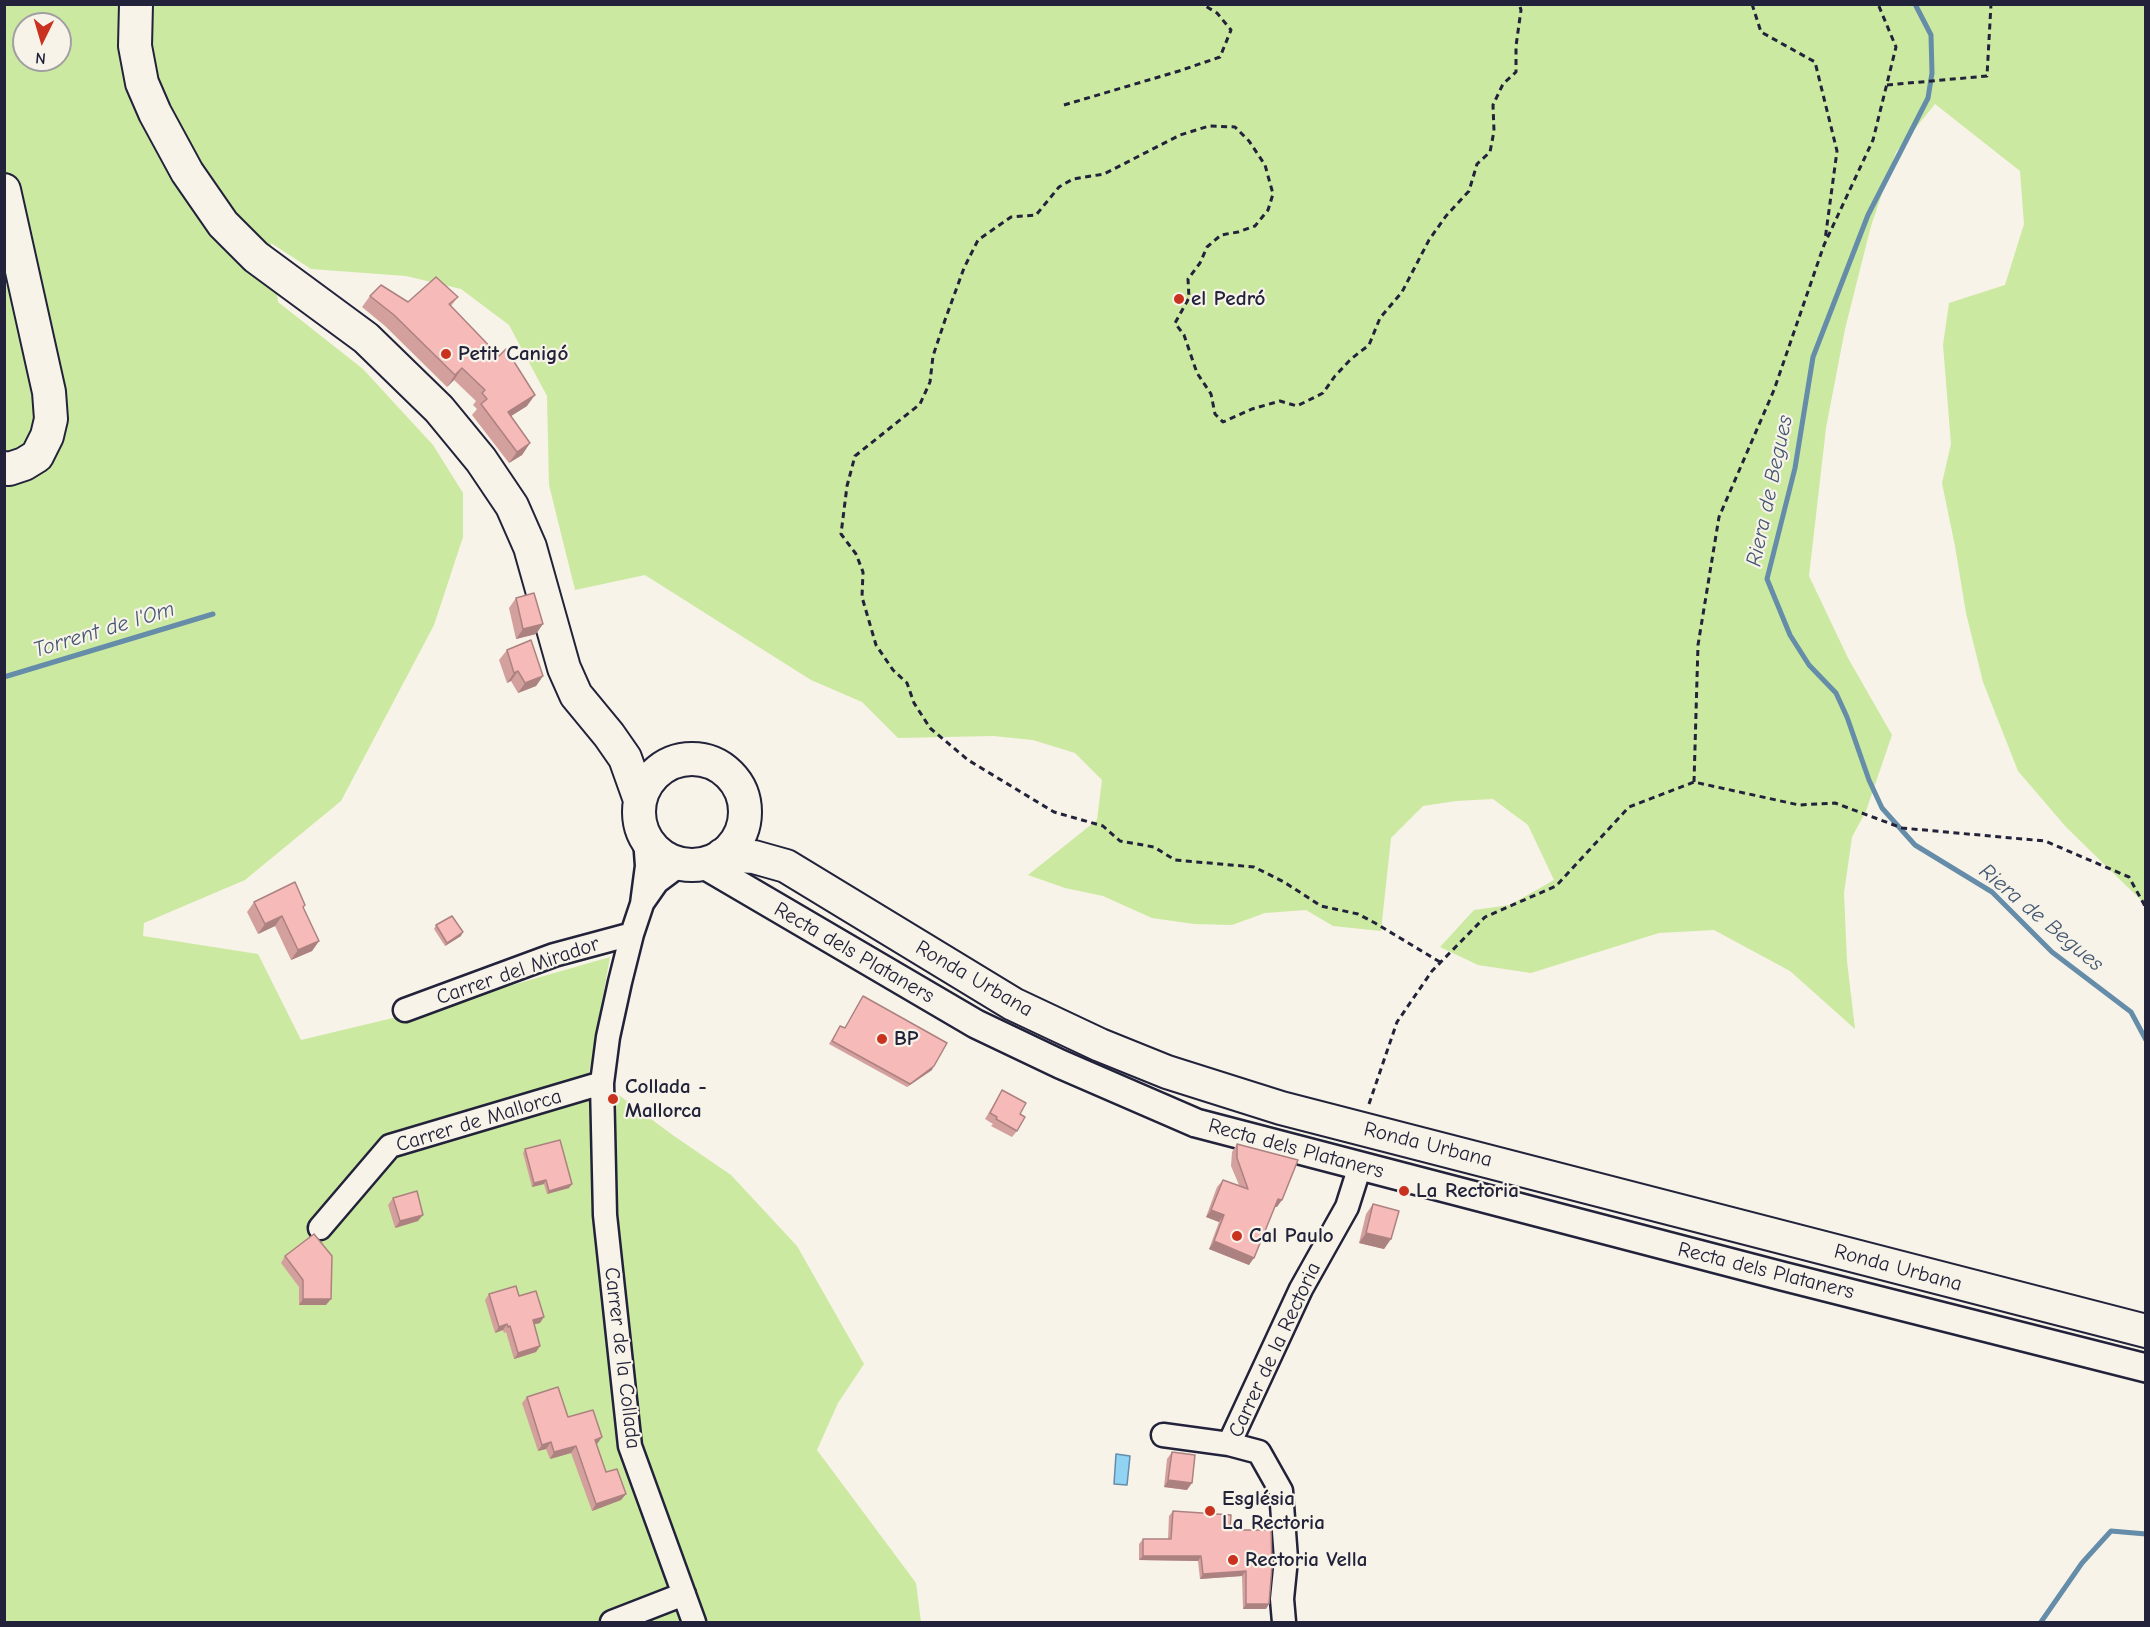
<!DOCTYPE html>
<meta charset="utf-8">
<style>
body{margin:0}
#map{position:relative;width:2150px;height:1627px;overflow:hidden;background:#f7f3e8;font-family:"Comic Neue",sans-serif}
canvas{display:block}
.frame{position:absolute;inset:0;border:6px solid #22223b;pointer-events:none}
.north{position:absolute;left:12px;top:12px;width:60px;height:60px;box-sizing:border-box;background:#f7f3e8;border:2px solid #a29fa3;border-radius:50%;rotate:185deg;font-size:16px;font-weight:700;line-height:24px;text-align:center;color:#22223b}
.north::after{content:'';display:block;margin:auto;width:21px;height:27px;background:#c8321e;clip-path:polygon(50% 0,100% 100%,50% 72%,0 100%)}
</style>
<div id="map">
<canvas width="2150" height="1627"></canvas>
<div class="frame"></div>
<div class="north">N</div>
</div>
<script>
const context = document.querySelector('canvas').getContext('2d');
context.lineJoin = 'round';
function fillPath(path, color) { context.fillStyle = color; context.fill(path, 'evenodd'); }
const toPath = rows => new Path2D(rows.map(r => 'M' + r).join(''));
function stroke(path, color, width, dash) { context.strokeStyle = color; context.lineWidth = width; context.lineCap = dash ? 'butt' : 'round'; context.setLineDash(dash || []); context.stroke(path); }
function label(font, color, halo, rows, align = 'center') {
  context.font = font + ' "Comic Neue",sans-serif'; context.lineWidth = 4.5; context.setLineDash([]); context.textBaseline = 'middle'; context.strokeStyle = halo; context.fillStyle = color; for (const [text, x, y, turn = 0] of rows) {
    context.save(); context.translate(x, y); context.rotate((+turn || 0) * Math.PI / 180); context.textAlign = isNaN(turn) ? turn : align; if (halo) context.strokeText(text, 0, 0); context.fillText(text, 0, 0); context.restore();
  }
}
const green = toPath([
 [5,5,2145,5,2145,904,2066,827,2018,771,1983,682,1966,613,1955,546,1942,483,1951,444,1943,345,1949,303,2005,285,2024,224,2020,171,1935,104,1896,152,1871,226,1845,329,1826,428,1809,576,1848,658,1892,735,1866,811,1852,837,1844,893,1847,961,1855,1029,1790,971,1714,930,1659,933,1531,973,1478,965,1440,947,1474,910,1510,905,1554,880,1528,825,1493,799,1456,801,1423,806,1391,838,1381,931,1333,926,1306,910,1265,913,1232,925,1194,924,1152,918,1103,896,1065,888,1028,875,1097,820,1102,780,1075,753,1033,740,993,736,898,738,862,702,811,680,645,575,575,590,549,485,547,396,509,325,461,289,406,276,311,269,271,243,278,302,363,369,433,445,463,493,463,537,434,625,341,801,245,880,144,923,143,936,258,954,301,1040,422,1011,610,957,589,1073,674,1136,731,1175,797,1246,864,1364,838,1403,817,1450,916,1583,921,1622,5,1622],
 [24,24,60,24,60,60,24,60]
]);
const water = toPath([
 [1116,1454,1130,1456,1127,1485,1114,1484,1116,1454]
]);
const stream = toPath([
 [1915,4,1931,35,1932,73,1928,98,1868,215,1813,357,1795,468,1767,579,1790,635,1809,665,1836,693,1847,717,1869,780,1882,808,1915,845,1992,892,2052,952,2131,1012,2146,1040],
 [4,677,213,614],
 [2041,1622,2082,1563,2111,1531,2146,1534]
]);
const path = toPath([
 [1752,4,1761,32,1815,62,1837,151,1825,240],
 [1887,85,1987,76,1991,4],
 [1064,105,1179,71,1220,57,1231,30,1217,13,1202,4],
 [1694,782,1698,645,1719,517,1774,390,1824,245,1873,140,1896,47,1878,4],
 [1440,962,1375,923,1358,914,1321,906,1284,882,1254,867,1175,860,1154,847,1120,841,1103,826,1054,812,968,760,930,728,914,703,907,683,893,670,876,645,862,597,863,572,856,554,841,534,847,486,855,456,920,404,930,382,933,356,945,320,964,268,978,240,1011,217,1036,215,1059,187,1073,179,1104,174,1180,135,1209,126,1235,127,1249,141,1265,165,1273,194,1268,210,1255,226,1238,232,1221,235,1207,247,1200,263,1188,279,1189,298,1175,323,1184,335,1197,373,1211,394,1215,414,1223,422,1252,409,1280,401,1297,406,1323,393,1335,376,1351,359,1369,345,1380,318,1402,292,1429,240,1446,216,1469,191,1477,164,1490,152,1494,131,1493,105,1503,84,1516,72,1516,46,1521,10,1519,4],
 [1369,1104,1397,1022,1432,971,1485,917,1556,886,1629,807,1694,782,1799,805,1835,803,1902,828,2045,841,2129,877,2146,908]
]);
const minor = toPath([
 [645,838,647,866,642,904,632,934,620,982,608,1037,602,1083,605,1215,630,1446,694,1622],
 [643,902,657,882,681,864],
 [405,1010,554,955,632,934],
 [320,1228,390,1146,602,1083],
 [1163,1435,1229,1444],
 [612,1622,684,1594],
 [1284,1622,1282,1599,1286,1559,1281,1491,1259,1452,1229,1444,1301,1289,1347,1207,1360,1166]
]);
const tertiary = toPath([
 [703,864,976,1024,1060,1064,1196,1123,1782,1276,2146,1368]
]);
const secondary = toPath([
 [136,4,135,46,142,83,155,113,187,172,223,224,256,257,366,338,439,409,481,460,512,506,530,547,564,668,576,695,609,735,625,758,640,800],
 [4,190,49,392,51,419,47,436,37,456,24,464,9,469,4,468],
 '639 812a53 53 0 1 1 106 0a53 53 0 1 1-106 0Z',
 [722,855,754,857,786,866,1013,1004,1100,1045,1167,1072,1281,1108,2146,1331]
]);
const wall = toPath([
 [370,296,408,302,458,297,451,306,527,406,511,416,530,443,522,455,509,463,472,415,477,409,473,405,476,401,454,380,447,387,385,326,362,307],
 [516,598,536,634,516,639,509,608],
 [507,650,543,676,536,686,518,693,511,681,507,683,499,660],
 [254,902,303,908,319,941,312,951,291,960,275,926,258,934,247,912],
 [436,925,461,936,445,946,434,929],
 [863,996,932,1070,907,1087,829,1044,840,1026,845,1028],
 [1002,1090,1020,1114,1017,1131,1012,1137,991,1126,993,1124,985,1119],
 [1237,1144,1277,1207,1274,1207,1249,1265,1209,1249,1219,1222,1206,1217,1217,1187,1223,1180,1239,1185,1231,1166,1232,1152],
 [525,1149,569,1188,547,1194,544,1184,532,1187,523,1153],
 [393,1198,418,1221,395,1228,388,1205],
 [1373,1204,1391,1239,1384,1249,1359,1243,1366,1214],
 [285,1256,326,1305,299,1305,299,1287,281,1263],
 [489,1294,519,1296,540,1323,534,1324,540,1346,536,1352,514,1359,506,1332,504,1333,503,1330,495,1333,485,1300],
 [527,1397,568,1417,602,1437,596,1445,606,1472,626,1494,621,1500,592,1511,571,1453,550,1459,546,1449,538,1451,522,1403],
 [1172,1452,1187,1490,1164,1487,1167,1459],
 [1173,1511,1230,1530,1266,1609,1243,1609,1242,1576,1200,1579,1198,1561,1139,1560,1139,1544,1143,1539,1168,1539,1169,1516]
]);
const shadedWall = toPath([
 [462,368,454,380,447,387,455,375],
 [535,395,527,406,500,423,508,412],
 [530,443,522,455,509,463,517,452],
 [543,624,536,634,516,639,523,629],
 [518,671,511,681,507,683,514,673],
 [543,676,536,686,518,693,525,683],
 [282,916,275,926,258,934,265,924],
 [463,932,461,936,445,946,447,943],
 [319,941,312,951,291,960,298,950],
 [934,1066,932,1070,907,1087,910,1084],
 [546,1180,544,1184,532,1187,534,1183],
 [572,1184,569,1188,547,1194,549,1191],
 [1278,1199,1282,1200,1277,1207,1272,1206],
 [1211,1210,1224,1215,1219,1222,1206,1217],
 [423,1215,418,1221,395,1228,400,1221],
 [1366,1233,1391,1239,1384,1249,1359,1243],
 [1214,1241,1254,1258,1249,1265,1209,1249],
 [303,1299,331,1299,326,1305,299,1305],
 [544,1317,540,1323,528,1326,533,1320],
 [507,1324,503,1330,495,1333,499,1327],
 [540,1346,536,1352,514,1359,518,1353],
 [602,1437,597,1444,590,1447,595,1440],
 [551,1442,546,1449,538,1451,542,1445],
 [576,1446,571,1453,550,1459,554,1452],
 [1168,1480,1192,1483,1187,1490,1164,1487],
 [626,1494,621,1500,592,1511,596,1504],
 [1143,1556,1201,1556,1198,1561,1139,1560],
 [1246,1571,1242,1576,1200,1579,1203,1574],
 [1246,1604,1269,1604,1266,1609,1243,1609]
]);
const building = toPath([
 [436,277,458,297,449,304,499,356,506,349,535,395,508,412,530,443,517,452,481,404,487,399,482,393,485,390,462,368,455,375,394,315,370,296,381,285,408,302,436,277],
 [534,593,543,624,523,629,516,598,534,593],
 [531,640,543,676,525,683,518,671,514,673,507,650,531,640],
 [295,882,305,905,303,907,319,941,298,950,282,916,265,924,254,902,295,882],
 [452,916,463,932,447,943,436,925,452,916],
 [863,996,947,1043,934,1066,910,1084,832,1041,840,1026,845,1028,863,996],
 [1002,1090,1026,1103,1020,1114,1025,1117,1017,1131,996,1119,997,1117,990,1113,1002,1090],
 [560,1140,572,1184,549,1191,546,1180,534,1183,525,1149,560,1140],
 [1237,1144,1298,1160,1282,1200,1278,1199,1254,1258,1214,1241,1224,1215,1211,1210,1223,1180,1248,1189,1237,1158,1237,1144],
 [417,1191,423,1215,400,1221,393,1198,417,1191],
 [1373,1204,1399,1211,1391,1239,1366,1233,1373,1204],
 [314,1234,332,1256,331,1299,303,1299,303,1280,285,1256,314,1234],
 [516,1286,519,1296,536,1291,544,1317,533,1320,540,1346,518,1353,510,1326,508,1327,507,1324,499,1327,489,1294,516,1286],
 [558,1387,568,1417,593,1410,602,1437,595,1440,606,1472,617,1469,626,1494,596,1504,576,1446,554,1452,551,1442,542,1445,527,1397,558,1387],
 [1172,1452,1195,1455,1192,1483,1168,1480,1172,1452],
 [1173,1511,1231,1515,1230,1530,1271,1530,1272,1566,1269,1604,1246,1604,1246,1571,1203,1574,1201,1556,1143,1556,1143,1539,1171,1539,1173,1511]
]);
const markers = [
 [1179,299,6,"#c8321e"],
 [446,354,6,"#c8321e"],
 [882,1039,6,"#c8321e"],
 [613,1099,6,"#c8321e"],
 [1404,1191,6,"#c8321e"],
 [1237,1236,6,"#c8321e"],
 [1210,1511,6,"#c8321e"],
 [1233,1560,6,"#c8321e"]
];
const poiNames = [
 ["el Pedró",1191,299],
 ["Petit Canigó",458,354],
 ["BP",894,1039],
 ["Collada -",625,1087],
 ["Mallorca",625,1111],
 ["La Rectoria",1416,1191],
 ["Cal Paulo",1249,1236],
 ["Església",1222,1499],
 ["La Rectoria",1222,1523],
 ["Rectoria Vella",1245,1560]
];
const streetNames = [
 ["Recta dels Plataners",854,953,30],
 ["Carrer del Mirador",518,971,-19],
 ["Ronda Urbana",974,979,30],
 ["Carrer de Mallorca",479,1121,-17],
 ["Ronda Urbana",1428,1145,14],
 ["Recta dels Plataners",1296,1149,15],
 ["Ronda Urbana",1898,1268,15],
 ["Recta dels Plataners",1766,1271,14],
 ["Carrer de la Rectoria",1275,1350,-65],
 ["Carrer de la Collada",622,1358,83]
];
const waterNames = [
 ["Riera de Begues",1770,491,-78],
 ["Torrent de l'Om",104,630,-17],
 ["Riera de Begues",2041,918,40]
];
fillPath(green, '#cbe9a0');
fillPath(water, '#91d3f3');
stroke(water, '#658ca9', 1.5);
stroke(stream, '#658ca9', 5);
stroke(minor, '#22223b', 27);
stroke(tertiary, '#22223b', 32);
stroke(secondary, '#22223b', 36);
stroke(path, '#22223b', 3, [6, 4.5]);
stroke(minor, '#f7f3e8', 22);
stroke(tertiary, '#f7f3e8', 27);
stroke(secondary, '#f7f3e8', 32);
fillPath(wall, '#d4a09e');
fillPath(shadedWall, '#ac8281');
fillPath(building, '#f6bab8');
stroke(building, '#ac8281', 1.5);
for (const [x, y, r, color] of markers) { const dot = new Path2D(); dot.arc(x, y, r, 0, 2 * Math.PI); context.fillStyle = color; context.fill(dot); stroke(dot, '#f7f3e8', 2); }
label('bold 21px', '#22223b', '#f7f3e8', poiNames, 'left');
label('21px', '#22223b', '#f7f3e8', streetNames);
label('italic 22px', '#435772', '#f7f3e8', waterNames);
</script>
